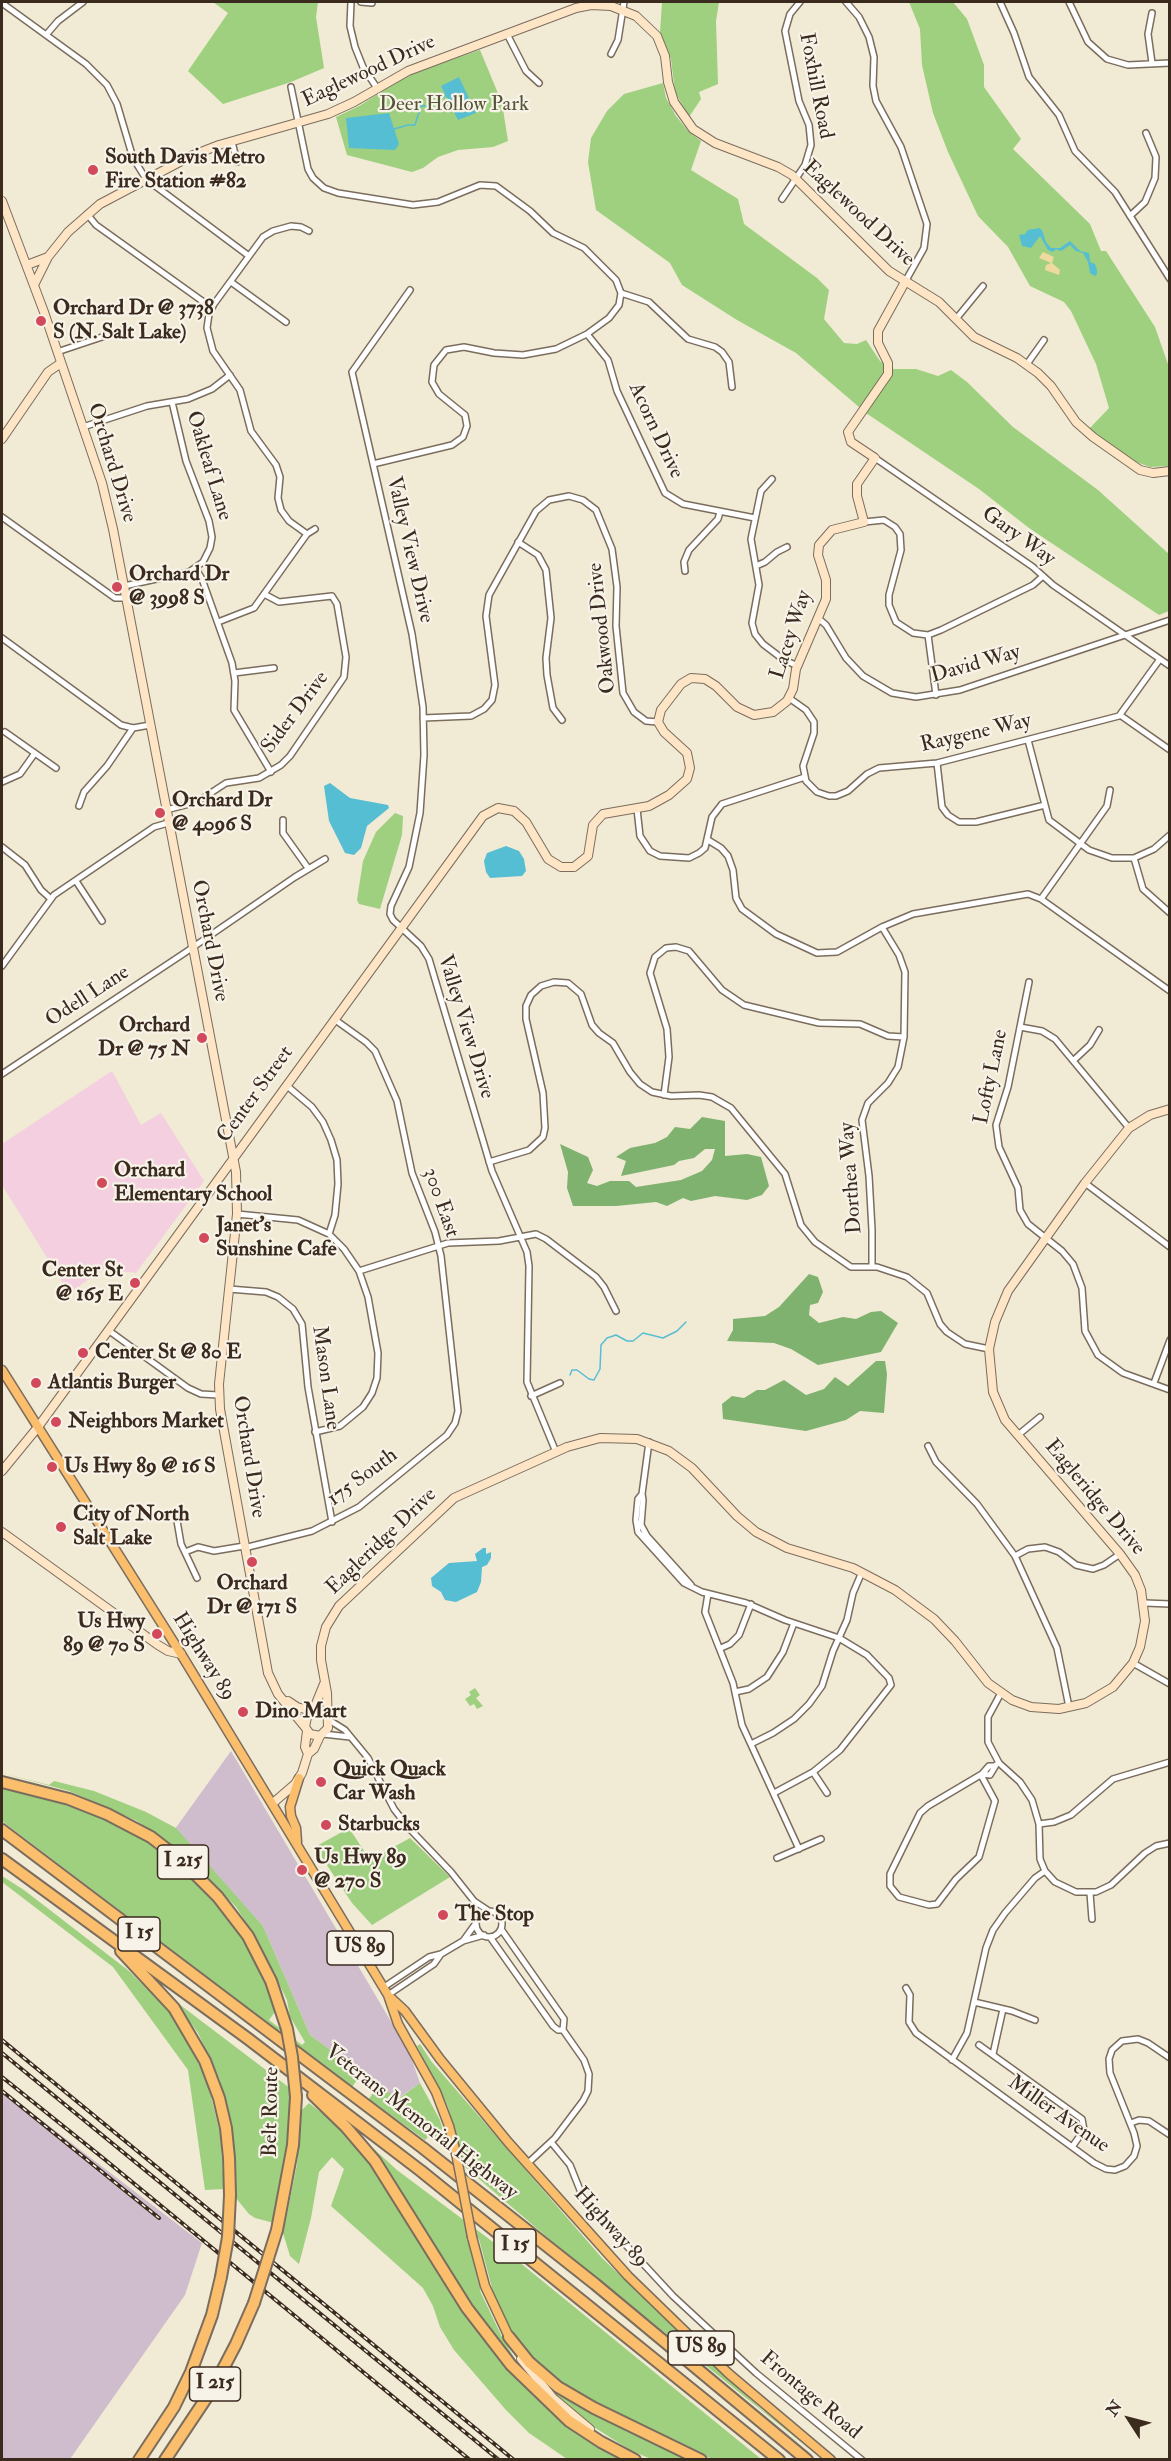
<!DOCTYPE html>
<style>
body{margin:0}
#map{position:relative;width:1171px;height:2461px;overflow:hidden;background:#f1ead5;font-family:"IM FELL Double Pica",serif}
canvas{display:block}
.frame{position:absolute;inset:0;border:3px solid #3b2a1e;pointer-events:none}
.north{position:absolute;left:1099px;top:2389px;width:60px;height:60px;-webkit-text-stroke:4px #f7f3e8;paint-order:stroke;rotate:306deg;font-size:16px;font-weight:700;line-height:24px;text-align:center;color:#3b2a1e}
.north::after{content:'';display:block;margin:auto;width:21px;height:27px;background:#3b2a1e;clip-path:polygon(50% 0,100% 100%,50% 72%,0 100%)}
</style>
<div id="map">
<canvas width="1171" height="2461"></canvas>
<div class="frame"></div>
<div class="north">N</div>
</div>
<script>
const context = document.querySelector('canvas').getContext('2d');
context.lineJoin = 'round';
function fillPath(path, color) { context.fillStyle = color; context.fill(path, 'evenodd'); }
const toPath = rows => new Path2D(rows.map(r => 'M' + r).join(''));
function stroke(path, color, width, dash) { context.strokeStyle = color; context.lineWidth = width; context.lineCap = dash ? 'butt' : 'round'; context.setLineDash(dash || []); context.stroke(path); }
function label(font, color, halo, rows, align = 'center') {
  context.font = font + ' "IM FELL Double Pica",serif'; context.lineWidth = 4.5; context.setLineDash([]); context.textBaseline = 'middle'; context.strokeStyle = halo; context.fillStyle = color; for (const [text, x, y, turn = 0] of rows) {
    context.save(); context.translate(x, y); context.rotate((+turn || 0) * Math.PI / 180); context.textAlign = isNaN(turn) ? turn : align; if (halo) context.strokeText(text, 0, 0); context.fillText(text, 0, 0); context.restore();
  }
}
const built = toPath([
 [112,1071,141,1125,161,1113,204,1181,136,1273,104,1269,69,1293,2,1185,2,1144]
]);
const industrial = toPath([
 [231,1751,409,2052,420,2083,397,2099,310,2035,263,1926,175,1829],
 [2,2090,202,2243,185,2295,70,2459,2,2459]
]);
const green = toPath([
 [213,2,318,2,316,17,324,68,291,82,223,104,188,71,228,13],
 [662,2,719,2,716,21,718,84,699,92,701,99,689,117,675,92,671,59,660,33],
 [909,2,953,2,967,19,984,65,984,87,1021,139,1013,149,1090,224,1101,251,1106,251,1155,327,1169,367,1169,466,1150,467,1136,462,1089,429,1109,408,1096,364,1071,311,1064,302,1030,286,1008,247,978,216,948,152,933,113,922,65,920,29],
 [480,50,502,103,508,141,493,147,458,150,438,157,423,168,412,172,347,155,336,117,359,106,410,74],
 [663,83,666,98,676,116,689,132,701,141,691,170,738,199,744,224,817,278,829,290,824,319,844,343,857,344,866,340,880,361,892,369,916,369,938,376,951,370,967,382,1013,427,1098,490,1169,554,1169,611,1159,615,1029,528,979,489,866,413,796,353,737,320,682,285,670,263,596,210,588,162,591,138,607,111,624,94],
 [395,813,403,816,402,835,380,909,359,904,357,900,363,861,376,832],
 [475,1688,480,1695,476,1698,483,1706,477,1709,474,1704,470,1706,465,1699,471,1695,469,1692],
 [2,1773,49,1785,54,1781,94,1791,146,1812,176,1828,263,1926,310,2035,362,2073,352,2087,2,1821,2,1787,93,1813,139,1836,176,1862,203,1887,224,1912,249,1949,277,2009,269,2020,302,2045,305,2042,290,2017,287,2000,256,1938,236,1907,196,1865,137,1821,69,1791],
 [349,1828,370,1860,410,1838,450,1877,372,1925,352,1903,315,1847],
 [2,1876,24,1890,129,1971,168,2010,194,2053,208,2085,220,2132,224,2189,205,2190,188,2070,113,1967,2,1882],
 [175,2001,291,2089,288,2141,274,2223,255,2218,249,2214,235,2197,233,2147,220,2080,198,2033],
 [420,2044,431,2061,602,2258,716,2368,761,2409,827,2459,822,2459,561,2249,465,2167,464,2165,473,2162,464,2163,448,2107,417,2046],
 [420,2083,440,2120,449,2152,428,2137,425,2140,369,2099,378,2085,398,2099],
 [309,2103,340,2127,374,2168,471,2322,501,2361,550,2411,607,2451,622,2459,567,2459,529,2433,506,2410,454,2350,440,2327,433,2306,423,2288,331,2206,344,2169,332,2157,319,2172,311,2218,299,2264,290,2256,283,2233,297,2164,301,2111],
 [374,2149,397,2170,513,2257,761,2459,712,2459,612,2413,562,2386,527,2354,510,2329,493,2292,479,2239,466,2233,481,2293,501,2335,515,2359,512,2361,490,2334,372,2151],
 [548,2388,624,2430,687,2459,651,2459,630,2450,589,2424]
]);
const forest = toPath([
 [702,1117,725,1121,725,1156,747,1154,761,1157,769,1186,762,1195,747,1200,715,1196,691,1201,683,1198,667,1206,656,1202,616,1206,573,1206,567,1188,568,1172,560,1144,588,1157,593,1170,587,1183,597,1186,610,1181,629,1181,636,1187,681,1180,702,1171,712,1160,715,1149,705,1149,694,1158,679,1161,674,1165,621,1176,626,1161,616,1157,630,1148,655,1143,667,1137,675,1127,690,1129],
 [809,1274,818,1277,823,1292,818,1303,810,1305,809,1315,819,1323,843,1317,856,1319,871,1312,881,1311,898,1323,881,1352,818,1365,791,1349,774,1343,727,1341,733,1330,733,1319,765,1316,779,1307],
 [876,1361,885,1361,887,1374,884,1413,860,1411,846,1420,806,1431,723,1419,722,1404,732,1396,744,1398,757,1390,765,1390,784,1380,806,1395,824,1389,835,1377,848,1386]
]);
const sand = toPath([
 [1043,252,1054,257,1052,263,1060,270,1059,275,1045,270,1046,265,1051,263,1039,258]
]);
const water = toPath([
 [459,77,476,113,458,120,441,86],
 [389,113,399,144,395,150,349,148,346,118],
 [1039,228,1042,230,1046,242,1051,248,1060,248,1070,241,1080,251,1089,253,1090,262,1095,264,1097,270,1097,274,1095,276,1090,273,1088,262,1083,253,1076,251,1070,245,1061,251,1056,249,1053,252,1048,250,1040,236,1031,248,1022,246,1019,235,1025,234,1028,230],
 [330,783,350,798,388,805,389,808,367,826,361,848,354,855,345,853,329,821,324,786],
 [506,846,519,851,524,859,526,871,522,876,490,878,486,872,484,861,487,853],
 [483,1548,486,1548,486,1554,491,1552,491,1558,487,1565,482,1567,481,1582,477,1592,456,1602,445,1600,441,1592,432,1586,431,1578,449,1563,477,1561,475,1554]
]);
const stream = toPath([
 [394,129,408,125,415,125,421,106,429,106,446,95],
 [570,1375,572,1370,577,1370,589,1379,594,1380,600,1369,601,1345,607,1338,616,1335,627,1341,633,1341,643,1333,663,1338,677,1331,686,1322]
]);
const street = toPath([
 [351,2,350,26,355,47,363,67,377,88],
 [361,2,372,3],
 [846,2,859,17,869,37,874,57,873,86,876,101,901,147,927,224,924,248,905,282],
 [1000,2,1014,33,1029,77,1059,115,1075,151,1115,192,1170,279],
 [1069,2,1088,42,1107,59,1128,65,1170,63],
 [2,3,86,64,107,85,117,104,133,158,146,179,249,256],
 [507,34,526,71,539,83],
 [46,35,58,21,83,2],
 [611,54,618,40,624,2],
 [1152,63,1148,34,1152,13],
 [291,87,308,169,313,178,324,188,338,193,413,205,438,202,480,185,496,186,530,211,553,233,584,248,616,280,621,293,619,305,609,318,587,334,556,349,523,355,494,353,464,347,446,350,434,365,432,382,439,394,465,415,467,426,463,437,452,445,373,464],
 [232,142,237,162],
 [782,199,805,165,811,145,809,125,799,101,785,31,790,14,800,2],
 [87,214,96,225,212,308],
 [1130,216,1145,202,1155,178,1156,157,1146,133],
 [231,282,286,322],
 [410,290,352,372,412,634,423,707,424,755,420,813,409,867,391,906,390,914,393,920,421,946,429,959,492,1171,527,1252,529,1266,527,1382,556,1452],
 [621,293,649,302,688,339,715,347,722,352,729,362,732,387],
 [956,319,983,286],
 [587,334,608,360,617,391,665,493,683,504,755,518],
 [57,352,123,330],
 [1027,364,1044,340],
 [83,427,147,406,188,399,212,389,230,375],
 [875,458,1033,567,1053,585,1170,666],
 [772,479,761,491,751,539,759,585,752,623,755,634,763,644,784,660,798,666],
 [2,517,115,598,126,598],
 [864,522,884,520,895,527,900,534,901,550,889,595,889,605,896,622,913,633,928,635,941,630,1033,585,1043,576],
 [307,534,289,521,281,510,278,498,280,477,276,465,251,431,240,390,213,351,207,328,209,314,214,304,263,237,273,231,291,226,301,227,309,231],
 [518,542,538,555,546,570,551,618,546,658,547,675,553,708,562,720],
 [756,566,765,562,777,552,787,547],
 [196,569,202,579,232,663,235,681,234,710,271,772],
 [685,571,684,562,689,550,718,519,720,512],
 [124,586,189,572,203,562,210,548,212,537,209,521,186,461,172,402],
 [819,619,826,625,846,658,863,676,892,693,916,697,960,690,1170,620],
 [218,622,254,608,307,534,315,529],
 [928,635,936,695],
 [2,638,121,725,133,728,150,725],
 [234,673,274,668],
 [789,698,806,710,814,722,814,733,803,766,806,781,817,792,829,796,836,796,848,791,867,774,879,768,937,763,1119,716,1160,659],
 [1120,715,1170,750],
 [423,718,471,716,484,709,492,700,495,685,486,616,489,595,536,511,549,500,569,496,583,500,596,510,612,549,617,587,616,626,623,693,634,712,646,721,658,722],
 [5,732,56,768],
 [1028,740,1049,820,1089,850,1112,858,1134,858,1154,849,1170,835],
 [937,763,942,807,948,815,959,822,976,822,1045,805],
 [2,782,20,774,35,753],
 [79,806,84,792,107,766,133,728],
 [637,809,640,836,650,851,660,856,689,858,699,853,705,848,712,817,722,804,805,777],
 [166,810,197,802,226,783,259,778,281,765,290,756,344,677,346,657,337,604,332,596,279,602,264,594],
 [283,820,283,833,308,868],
 [708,840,721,848,728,856,733,870,736,898,742,909,776,934,817,953,837,952,882,927,913,914,1028,894,1041,899,1170,991],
 [2,847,25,865,41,890,51,899],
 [1134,858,1143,889,1170,913],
 [76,881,102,921],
 [1041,899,1107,806,1110,790],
 [2,966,54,895,154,827,168,823],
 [1029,982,1008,1087,996,1125,999,1147,1018,1188,1020,1210,1028,1224,1062,1251,1073,1264,1082,1288,1085,1331,1098,1355,1123,1373,1170,1390],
 [1020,1027,1042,1031,1055,1039,1129,1128],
 [1074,1060,1090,1045,1099,1030],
 [2,1074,186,952,295,877,325,859],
 [286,1085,312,1107,323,1122,331,1140,337,1160,338,1184,335,1215,329,1234,344,1249,359,1271,368,1297,378,1353,377,1378,372,1393,363,1407,340,1426,315,1432],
 [664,1095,669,1057,667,1029,650,973,655,957,666,948,676,947,689,951,722,990,744,1005,819,1023,860,1024,888,1036,904,1037],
 [489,1162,529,1150,543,1137,545,1128,543,1093,526,1019,526,1006,531,995,541,986,554,982,568,983,581,994,592,1025,599,1033,613,1043,630,1072,640,1084,652,1092,671,1096,699,1095,712,1097,731,1108,785,1174,801,1225,815,1242,851,1267,877,1267,907,1277,927,1293,940,1324,947,1332,965,1344,989,1349],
 [1085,1183,1170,1247],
 [237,1214,298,1220,329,1234],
 [872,1266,872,1230,869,1176,862,1120,868,1103,888,1083,898,1067,904,1037,905,972,899,955,882,927],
 [359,1271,448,1243,499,1241,536,1234,546,1239,596,1277,604,1287,616,1311],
 [229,1289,266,1292,278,1297,293,1309,302,1324,308,1387,332,1522],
 [108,1330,188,1388,201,1394,218,1395],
 [1154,1383,1170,1340],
 [531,1396,560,1383],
 [1018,1435,1040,1417],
 [649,1442,642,1494,643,1500,641,1525,647,1536,691,1585],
 [928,1446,936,1462,977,1504,1015,1556,1057,1648,1069,1707],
 [642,1494,638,1499,636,1520,638,1532,684,1583,702,1592,746,1603,785,1620,839,1638,867,1655,889,1678,891,1685,840,1750,813,1772,774,1793],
 [176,1515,181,1544,197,1578],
 [244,1548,312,1531,359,1507,447,1435,455,1423,458,1411,441,1256,435,1232,412,1173,397,1101,375,1051,366,1042,334,1019],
 [185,1552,198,1547,214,1551,244,1546],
 [1015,1556,1028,1549,1045,1547,1059,1552,1076,1565,1093,1569,1104,1565,1120,1554],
 [708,1594,705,1612,733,1683,742,1725,799,1849],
 [1145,1603,1170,1604],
 [721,1648,730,1644,739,1635,751,1604],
 [1133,1663,1170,1684],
 [735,1692,749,1689,767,1677,783,1652,794,1623],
 [1001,1693,988,1717,988,1742,999,1763,1020,1782,1032,1800,1039,1824,1040,1859,1045,1871,1055,1882,1076,1892,1096,1892,1111,1885,1145,1853,1156,1846,1170,1843],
 [329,1720,345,1730,368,1758,394,1809,407,1826,451,1872,474,1901,489,1911],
 [323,1734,350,1737],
 [751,1744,773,1733,794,1719,809,1704,822,1686,833,1651,847,1620,853,1593,862,1572],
 [813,1772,827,1793],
 [982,1774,990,1775,996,1765],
 [981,1775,995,1801,979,1857,956,1879,937,1904,929,1905,899,1897,890,1886,890,1874,920,1813,928,1806,982,1774,989,1766,995,1766],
 [1039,1824,1054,1822,1071,1815,1113,1779,1170,1762],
 [777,1858,821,1839],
 [1090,1893,1092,1919],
 [474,1901,477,1919],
 '476 1924a13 13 0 1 1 26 0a13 13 0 1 1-26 0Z',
 [501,1929,564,2019,563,2030],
 [490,1937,553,2026,558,2030,563,2030,584,2060,589,2074,588,2091,583,2101,555,2138,527,2164],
 [463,1941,476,1923],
 [384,1987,429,1957,441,1954,463,1941,484,1935],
 [906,1988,910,1995,909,2022,916,2033,1094,2163,1106,2169,1115,2170,1125,2166,1134,2156,1137,2146,1134,2133,1110,2073,1109,2059,1112,2050,1122,2041,1138,2039,1148,2043,1170,2058],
 [388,1995,434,1964,441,1954],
 [974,2002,1012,2011,1035,2020],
 [979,2045,1082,2119,1084,2130,1072,2147],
 [993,2054,1003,2009],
 [952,2060,967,2033,986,1948,993,1930,1005,1913,1035,1878,1045,1871],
 [1131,2123,1139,2120,1149,2121,1170,2135],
 [551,2142,570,2165,582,2195,588,2204,673,2296,756,2373,862,2460]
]);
const secondary = toPath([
 [2,201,44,312,102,483,113,529,236,1172,237,1214,219,1384,220,1409,268,1673,278,1694,305,1727],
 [27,265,48,257,68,232,100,204,191,156,219,145,328,114,354,102,408,71,576,8,591,5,611,6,636,16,657,36,665,56,668,82,674,102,693,129,715,143,778,167,792,175,889,271,939,302,974,337,1017,358,1038,373,1051,386,1076,422,1093,437,1140,470,1153,473,1170,471],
 [34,285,48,257],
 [2,439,48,372,61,363],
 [2,1471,38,1427,483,816,498,808,514,811,526,822,548,859,561,867,574,867,588,856,593,825,603,814,649,806,669,795,687,779,690,768,687,753,664,732,658,722,661,710,681,684,691,678,705,679,716,686,737,707,754,715,773,712,787,701,793,689,796,669,826,599,826,580,818,555,819,545,832,530,864,522,857,496,857,484,875,458,851,442,848,432,888,374,888,363,878,343,878,331,905,282],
 [2,1532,158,1645,168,1651,181,1654],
 [288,1701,297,1707,312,1711,319,1710,327,1715],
 [312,1711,307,1717,305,1727,310,1734,320,1736],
 [313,1711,324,1684],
 [307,1731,305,1747,308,1754],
 [273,1803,295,1784,302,1773,308,1754,314,1749,320,1736,328,1728,327,1693,321,1660,321,1646,326,1627,339,1606,454,1498,567,1447,600,1438,637,1439,669,1451,692,1468,737,1516,756,1532,787,1548,853,1568,895,1590,934,1619,955,1641,988,1683,1012,1700,1031,1707,1059,1709,1086,1703,1113,1687,1133,1663,1140,1647,1145,1621,1141,1590,1135,1575,1120,1554,1005,1420,993,1392,989,1349,995,1322,1008,1291,1085,1183,1129,1128,1150,1115,1170,1109],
 [521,2359,553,2398,590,2429]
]);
const primary = toPath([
 [2,1370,181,1654,388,1995,398,2024,436,2092,449,2126,456,2153],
 [297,1842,296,1828,291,1816,290,1807,299,1778],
 [391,1998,405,2011,440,2059,508,2142,628,2276,728,2373,831,2460],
 [472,2237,485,2286,509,2337]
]);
const highway = toPath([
 [2,1782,69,1799,107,1814,151,1837,182,1861,218,1897,248,1936,271,1981,287,2029],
 [2,1830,423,2148,595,2284,807,2460],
 [2,1859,247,2038,421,2171,779,2460],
 [121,1951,174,2008,205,2061,219,2098,226,2128,229,2158,230,2195],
 [313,2095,346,2127,375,2161,467,2308,511,2365,569,2421,601,2442,635,2460],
 [277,2230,293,2145,296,2097],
 [509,2337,529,2362,558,2387,594,2408,701,2460],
 [139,2460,174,2407,191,2372,212,2315,221,2277],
 [165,2460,213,2388,236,2344,254,2303]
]);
const rail = toPath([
 [2,2040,514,2460],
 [2,2053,499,2460],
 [2,2077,103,2158,470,2460],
 [2,2091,159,2218]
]);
const primaryBridge = toPath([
 [456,2153,472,2237]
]);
const highwayBridge = toPath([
 [287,2029,292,2057,296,2097],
 [221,2277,228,2237,230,2195],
 [254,2303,277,2230]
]);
const markers = [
 [93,170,6,"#d1495b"],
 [41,321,6,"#d1495b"],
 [117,587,6,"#d1495b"],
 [160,813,6,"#d1495b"],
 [202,1038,6,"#d1495b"],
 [102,1183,6,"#d1495b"],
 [204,1238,6,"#d1495b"],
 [135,1283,6,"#d1495b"],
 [83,1353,6,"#d1495b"],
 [36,1383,6,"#d1495b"],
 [56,1422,6,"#d1495b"],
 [52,1467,6,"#d1495b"],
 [61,1527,6,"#d1495b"],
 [252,1562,6,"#d1495b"],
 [157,1634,6,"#d1495b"],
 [243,1712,6,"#d1495b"],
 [321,1782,6,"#d1495b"],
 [326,1825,6,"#d1495b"],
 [302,1870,6,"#d1495b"],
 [443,1915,6,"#d1495b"]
];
const shields = [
 [183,1862,51],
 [139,1934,42],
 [360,1948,66],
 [515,2246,42],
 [701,2348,66],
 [215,2384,51]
];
const shieldNames = [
 ["I 215",183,1862],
 ["I 15",139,1934],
 ["US 89",360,1948],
 ["I 15",515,2246],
 ["US 89",701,2348],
 ["I 215",215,2384]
];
const streetNames = [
 ["Eaglewood Drive",369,72,-25],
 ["Foxhill Road",815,86,79],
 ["Eaglewood Drive",858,214,43],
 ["Acorn Drive",655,431,65],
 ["Orchard Drive",111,463,73],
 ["Oakleaf Lane",208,466,73],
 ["Gary Way",1018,537,36],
 ["Valley View Drive",409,550,77],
 ["Oakwood Drive",603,628,-96],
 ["Lacey Way",792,635,-72],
 ["David Way",976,665,-16],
 ["Sider Drive",296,713,-53],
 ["Raygene Way",976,734,-13],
 ["Orchard Drive",209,941,79],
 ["Odell Lane",88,997,-33],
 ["Valley View Drive",465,1027,73],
 ["Lofty Lane",992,1077,-78],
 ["Center Street",256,1095,-54],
 ["Dorthea Way",852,1178,-94],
 ["300 East",440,1203,71],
 ["Mason Lane",325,1378,82],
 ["Orchard Drive",248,1457,81],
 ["175 South",363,1478,-37],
 ["Eagleridge Drive",1094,1498,50],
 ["Eagleridge Drive",382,1542,-44],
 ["Highway 89",203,1657,58],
 ["Belt Route",272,2112,-89],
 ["Miller Avenue",1058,2115,35],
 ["Veterans Memorial Highway",421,2123,38],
 ["Highway 89",610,2228,48],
 ["Frontage Road",810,2396,40]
];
const parkNames = [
 ["Deer Hollow Park",454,105]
];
const poiNames = [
 ["South Davis Metro",105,158],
 ["Fire Station #82",105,182],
 ["Orchard Dr @ 3738",53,309],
 ["S (N. Salt Lake)",53,333],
 ["Orchard Dr",129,575],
 ["@ 3998 S",129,599],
 ["Orchard Dr",172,801],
 ["@ 4096 S",172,825],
 ["Orchard",190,1026,"right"],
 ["Dr @ 75 N",190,1050,"right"],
 ["Orchard",114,1171],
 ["Elementary School",114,1195],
 ["Janet's",216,1226],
 ["Sunshine Cafe",216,1250],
 ["Center St",123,1271,"right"],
 ["@ 165 E",123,1295,"right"],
 ["Center St @ 80 E",95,1353],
 ["Atlantis Burger",48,1383],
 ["Neighbors Market",68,1422],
 ["Us Hwy 89 @ 16 S",64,1467],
 ["City of North",73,1515],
 ["Salt Lake",73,1539],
 ["Orchard",252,1584,"center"],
 ["Dr @ 171 S",252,1608,"center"],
 ["Us Hwy",145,1622,"right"],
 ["89 @ 70 S",145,1646,"right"],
 ["Dino Mart",255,1712],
 ["Quick Quack",333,1770],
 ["Car Wash",333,1794],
 ["Starbucks",338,1825],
 ["Us Hwy 89",314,1858],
 ["@ 270 S",314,1882],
 ["The Stop",455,1915]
];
fillPath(built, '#f3cfdf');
fillPath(industrial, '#cfbdce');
fillPath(green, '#9ed07f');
fillPath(forest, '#7eb26e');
fillPath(sand, '#eeda9e');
fillPath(water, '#56bed3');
stroke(stream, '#56bed3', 1.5);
stroke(street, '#7b6d5e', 8);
stroke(secondary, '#7b6d5e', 10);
stroke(primary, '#7b6d5e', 11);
stroke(highway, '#7b6d5e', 14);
stroke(street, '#fff', 5);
stroke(secondary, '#fde5c5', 8);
stroke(primary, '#fabe6d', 8);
stroke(highway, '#fabe6d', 10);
stroke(rail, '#3b2a1e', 4);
stroke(rail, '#f7f3e8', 1.5, [4.5]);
stroke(primaryBridge, '#7b6d5e', 11, []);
stroke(highwayBridge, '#7b6d5e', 14, []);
stroke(primaryBridge, '#fabe6d', 8);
stroke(highwayBridge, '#fabe6d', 10);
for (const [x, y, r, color] of markers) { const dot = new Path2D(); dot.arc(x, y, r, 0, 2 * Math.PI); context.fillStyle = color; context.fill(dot); stroke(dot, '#f7f3e8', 2); }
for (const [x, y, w] of shields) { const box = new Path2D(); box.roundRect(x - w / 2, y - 17, w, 34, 4.5); context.fillStyle = '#f7f3e8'; context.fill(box); stroke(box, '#3b2a1e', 1.5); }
label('bold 20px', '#3b2a1e', null, shieldNames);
label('21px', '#3b2a1e', '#f7f3e8', streetNames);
label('21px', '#545436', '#f7f3e8', parkNames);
label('bold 21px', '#3b2a1e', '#f7f3e8', poiNames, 'left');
</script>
